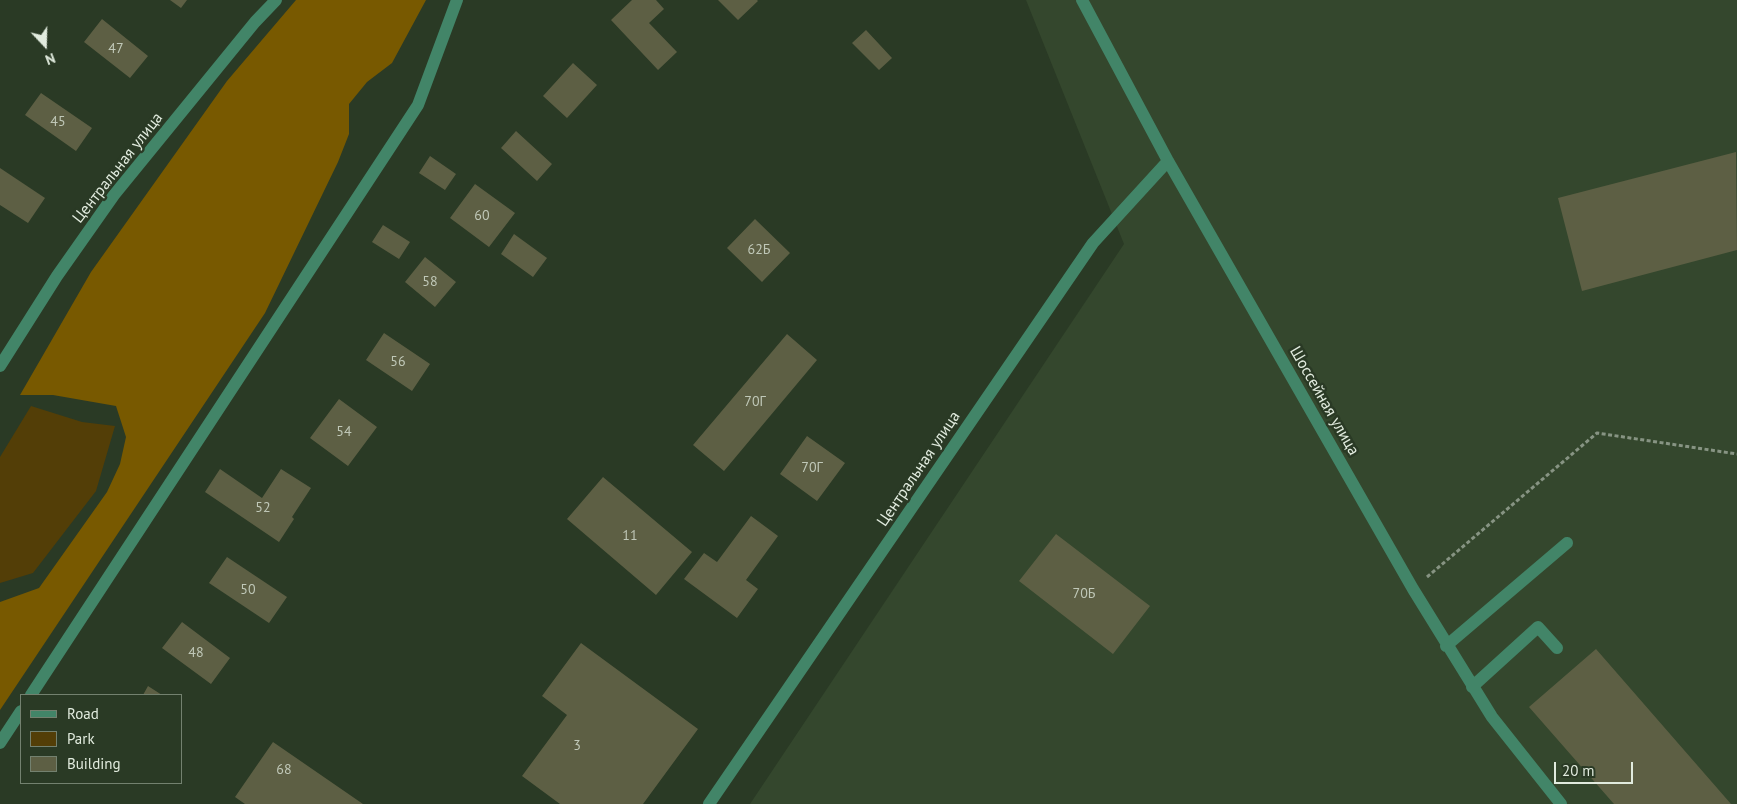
<!DOCTYPE html>
<meta charset="utf-8">
<style>
body{margin:0}
#map{position:relative;width:1737px;height:804px;overflow:hidden;background:#2a3a25;font-family:"PT Sans",sans-serif}
canvas{display:block}
.legend{position:absolute;left:20px;top:694px;width:162px;height:90px;box-sizing:border-box;background:#2a3a25;border:1px solid #73816f;margin:0;padding:6px 9px;list-style:none;font-size:15px;color:#e1ebde}
.legend li{display:flex;align-items:center;gap:10px;height:25px}
.legend b{width:25px;border:1px solid #73816f}
.north{position:absolute;left:20px;top:20px;width:50px;height:50px;-webkit-text-stroke:4px #2a3a25;paint-order:stroke;rotate:159deg;font-size:14px;font-weight:700;line-height:20px;text-align:center;color:#e1ebde}
.north::after{content:'';display:block;margin:auto;width:18px;height:22px;background:#e1ebde;clip-path:polygon(50% 0,100% 100%,50% 72%,0 100%)}
.scale{position:absolute;left:1554px;top:762px;width:79px;height:22px;box-sizing:border-box;border:2px solid #e1ebde;border-top:0;padding-left:6px;font-size:15px;line-height:18px;white-space:nowrap;color:#e1ebde;-webkit-text-stroke:4px #2a3a25;paint-order:stroke}
</style>
<div id="map">
<canvas width="1737" height="804"></canvas>
<ul class="legend">
<li><b style="height:6px;background:#428568"></b>Road</li>
<li><b style="height:14px;background:#533e07"></b>Park</li>
<li><b style="height:14px;background:#5d5f44"></b>Building</li>
</ul>
<div class="north">N</div>
<div class="scale">20 m</div>
</div>
<script>
const context = document.querySelector('canvas').getContext('2d');
context.lineJoin = 'round';
function fillPath(path, color) { context.fillStyle = color; context.fill(path, 'evenodd'); }
const toPath = rows => new Path2D(rows.map(r => 'M' + r).join(''));
function stroke(path, color, width, dash) { context.strokeStyle = color; context.lineWidth = width; context.lineCap = dash ? 'butt' : 'round'; context.setLineDash(dash || []); context.stroke(path); }
function label(font, color, halo, rows, align = 'center') {
  context.font = font + ' "PT Sans",sans-serif'; context.lineWidth = 5; context.setLineDash([]); context.textBaseline = 'middle'; context.strokeStyle = halo; context.fillStyle = color; for (const [text, x, y, turn = 0] of rows) {
    context.save(); context.translate(x, y); context.rotate((+turn || 0) * Math.PI / 180); context.textAlign = isNaN(turn) ? turn : align; if (halo) context.strokeText(text, 0, 0); context.fillText(text, 0, 0); context.restore();
  }
}
const built = toPath([
 [1026,0,1737,0,1737,804,750,804,1124,244]
]);
const green = toPath([
 [31,406,82,422,115,426,96,491,33,573,0,583,0,457]
]);
const forest = toPath([
 [296,0,426,0,392,63,367,82,349,104,349,134,338,162,265,313,0,710,0,602,39,588,107,492,120,464,126,437,116,406,53,395,20,395,91,272,227,81]
]);
const building = toPath([
 [170,0,187,0,181,8],
 [632,0,656,0,664,9,649,23,677,52,658,70,611,20],
 [718,0,757,0,758,1,738,20],
 [102,19,148,56,130,78,84,42],
 [866,30,892,58,879,70,852,43],
 [573,63,597,85,567,118,543,96],
 [41,93,92,128,76,151,25,115],
 [516,131,552,164,537,181,501,148],
 [1736,152,1737,250,1582,291,1558,198],
 [430,156,456,174,445,190,419,173],
 [0,168,45,198,28,223,0,205],
 [475,184,515,213,489,247,450,218],
 [755,219,790,253,762,282,727,248],
 [383,225,410,242,399,259,372,242],
 [514,234,547,258,533,277,501,254],
 [425,257,456,282,435,307,405,282],
 [384,333,430,364,412,391,366,360],
 [787,334,817,360,724,471,693,445],
 [339,399,377,427,348,466,310,438],
 [807,436,845,463,817,501,780,474],
 [220,469,262,498,281,469,311,488,292,517,294,519,279,542,205,492],
 [603,477,692,552,656,595,567,519],
 [751,516,778,536,746,580,758,589,737,618,684,579,704,553,717,562],
 [1056,534,1150,606,1113,654,1019,581],
 [227,557,287,597,269,623,209,583],
 [182,622,230,658,211,684,162,648],
 [581,643,698,729,643,804,560,804,522,776,567,715,542,696],
 [1596,649,1731,804,1614,804,1529,707],
 [148,686,162,695,143,695],
 [273,742,363,804,245,804,235,797]
]);
const path = toPath([
 [1427,577,1597,433,1737,454]
]);
const minor = toPath([
 [1082,0,1168,161,1413,589,1492,717,1561,804],
 [0,366,57,276,114,195,255,22,276,0],
 [1446,646,1567,543],
 [1472,687,1538,627,1557,648],
 [31,695,418,105,457,0],
 [0,743,21,711],
 [709,804,1093,243,1168,161]
]);
const numberNames = [
 ["47",116,49],
 ["45",58,122],
 ["60",482,216],
 ["62Б",759,250],
 ["58",430,282],
 ["56",398,362],
 ["70Г",755,402],
 ["54",344,432],
 ["70Г",812,468],
 ["52",263,508],
 ["11",630,536],
 ["50",248,590],
 ["70Б",1084,594],
 ["48",196,653],
 ["3",577,746],
 ["68",284,770]
];
const streetNames = [
 ["Центральная улица",118,168,-52],
 ["Шоссейная улица",1324,401,60],
 ["Центральная улица",919,469,-56]
];
fillPath(built, '#34472d');
fillPath(green, '#533e07');
fillPath(forest, '#785900');
fillPath(building, '#5d5f44');
stroke(path, '#879483', 3, [4, 2.5]);
stroke(minor, '#428568', 12);
label('14px', '#c0c8b8', null, numberNames);
label('16px', '#e1ebde', '#2a3a25', streetNames);
</script>
